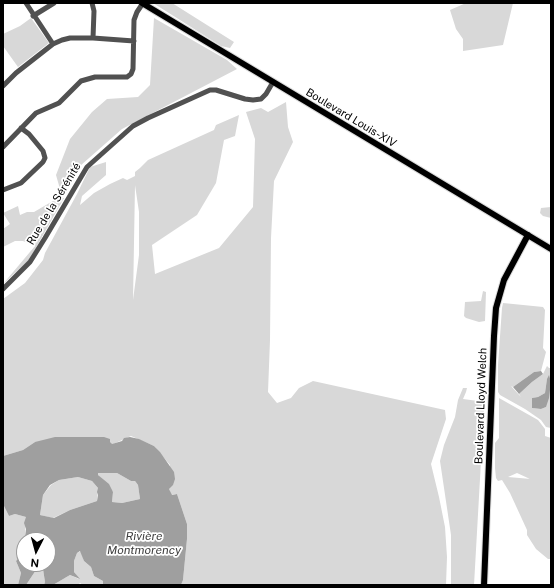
<!DOCTYPE html>
<meta charset="utf-8">
<style>
body{margin:0}
#map{position:relative;width:554px;height:588px;overflow:hidden;background:#fff;font-family:"Public Sans",sans-serif}
canvas{display:block}
.frame{position:absolute;inset:0;border:4px solid #000;pointer-events:none}
.north{position:absolute;left:16px;top:532px;width:40px;height:40px;box-sizing:border-box;background:#fff;border:1px solid #999;border-radius:50%;rotate:186deg;font-size:11px;font-weight:700;line-height:16px;text-align:center;color:#000}
.north::after{content:'';display:block;margin:auto;width:14px;height:18px;background:#000;clip-path:polygon(50% 0,100% 100%,50% 72%,0 100%)}
</style>
<div id="map">
<canvas width="554" height="588"></canvas>
<div class="frame"></div>
<div class="north">N</div>
</div>
<script>
const context = document.querySelector('canvas').getContext('2d');
context.lineJoin = 'round';
function fillPath(path, color) { context.fillStyle = color; context.fill(path, 'evenodd'); }
const toPath = rows => new Path2D(rows.map(r => 'M' + r).join(''));
function stroke(path, color, width, dash) { context.strokeStyle = color; context.lineWidth = width; context.lineCap = dash ? 'butt' : 'round'; context.setLineDash(dash || []); context.stroke(path); }
function label(font, color, halo, rows, align = 'center') {
  context.font = font + ' "Public Sans",sans-serif'; context.lineWidth = 3.5; context.setLineDash([]); context.textBaseline = 'middle'; context.strokeStyle = halo; context.fillStyle = color; for (const [text, x, y, turn = 0] of rows) {
    context.save(); context.translate(x, y); context.rotate((+turn || 0) * Math.PI / 180); context.textAlign = isNaN(turn) ? turn : align; if (halo) context.strokeText(text, 0, 0); context.fillText(text, 0, 0); context.restore();
  }
}
const green = toPath([
 [153,3,172,3,234,42,230,48,221,46],
 [466,3,513,3,503,45,463,51,463,39,456,29,450,10],
 [31,18,49,43,18,67,3,46,3,34,20,26],
 [154,18,227,60,237,69,122,129,80,166,66,188,60,189,56,175,70,139,92,112,107,99,138,97,150,85],
 [286,102,288,127,293,142,274,181,271,238,270,340,268,392,277,403,291,398,299,388,313,381,445,410,446,419,431,464,439,497,445,527,447,557,446,585,181,585,183,580,187,539,187,524,177,494,171,495,169,489,170,486,170,465,154,446,131,436,111,445,110,442,35,442,23,450,3,456,3,299,25,283,43,260,45,253,77,194,90,167,106,162,106,175,82,196,80,205,94,193,110,184,123,178,127,180,135,176,135,172,140,168,148,160,214,130,216,125,239,115,235,136,224,140,216,183,197,215,152,245,155,274,219,248,253,207,255,139,246,112,261,108,268,112],
 [135,185,139,212,139,255,133,300],
 [58,198,64,198,29,260,3,284,35,246,23,241,15,241,3,247,3,229,10,224,3,213,18,206,20,215,27,212,34,212],
 [551,207,551,218,543,216,540,213,541,208],
 [483,291,486,292,485,321,479,322,466,318,464,316,465,302,481,301],
 [503,303,543,307,545,310,543,348,546,352,541,371,534,372,513,387,511,386,521,397,519,394,532,382,543,374,547,366,549,368,551,368,551,428,546,427,541,420,525,409,500,395,498,392,498,365,502,308],
 [547,379,546,407,541,409,532,408,532,398,538,397,545,393],
 [463,388,467,388,466,392,463,399,478,401,481,397,484,408,474,585,451,585,451,535,440,461,444,445,455,417,458,400],
 [499,398,538,420,545,429,545,436,551,438,551,559,548,559,536,549,527,535,527,530,510,493,502,480,498,481,496,478,495,468,495,443,499,438],
 [517,473,530,479,531,479,508,477],
 [98,473,117,473,131,481,135,481,138,485,140,499,122,503,112,502,113,492,98,475],
 [78,477,92,481,98,488,97,501,70,510,53,518,40,515,43,495,51,485,59,480],
 [3,504,9,516,15,514,26,517,24,552,16,561,21,573,18,585,3,585],
 [81,551,84,561,91,567,94,576,103,581,103,585,83,585,80,583,78,585,53,585,70,575,79,579,74,572,74,561,77,553],
 [38,567,43,569,45,582,44,585,26,585]
]);
const water = toPath([
 [541,371,543,374,532,382,519,394,513,387,534,372],
 [549,375,551,382,549,398,546,407,541,409,532,408,532,398,538,397,545,393,547,379],
 [55,437,104,437,110,439,110,442,112,444,122,441,124,438,130,437,139,439,154,446,160,452,174,472,175,479,173,485,169,489,172,495,177,494,187,524,187,539,183,580,181,585,103,585,103,581,94,576,91,567,84,561,80,551,77,553,74,561,74,572,80,579,70,575,53,585,44,585,45,582,43,569,38,567,26,585,18,585,21,573,16,561,24,552,24,564,48,564,48,540,26,540,25,537,26,529,24,523,26,517,15,514,9,516,3,504,3,456,23,450,35,442],
 [98,473,117,473,131,481,135,481,138,485,140,499,122,503,112,502,113,492,109,484,98,475],
 [78,477,92,481,98,488,97,492,98,495,97,501,70,510,54,518,40,515,43,495,50,485,59,480]
]);
const minor = toPath([
 [26,3,53,44],
 [92,3,94,11,93,38],
 [33,16,54,3],
 [3,86,16,73,53,44,62,40,70,38,93,38,134,41],
 [3,147,36,113,59,103,81,81,95,77,127,77,131,74,133,69,134,20,137,12,143,3],
 [3,190,21,183,43,162,45,158,43,151,29,134,21,128],
 [3,289,30,262,45,238,87,167,133,126,148,118,210,90,216,90,245,99,253,100,261,99,266,94,273,82]
]);
const major = toPath([
 [142,3,551,249],
 [484,585,494,336,496,308,504,280,528,235]
]);
const streetNames = [
 ["Boulevard Louis-XIV",351,118,31],
 ["Rue de la Sérénité",54,204,-59],
 ["Boulevard Lloyd Welch",481,406,-88]
];
const waterNames = [
 ["Rivière",144,536],
 ["Montmorency",144,550]
];
fillPath(green, '#d8d8d8');
fillPath(water, '#9f9f9f');
stroke(major, '#dbdbdb', 8);
stroke(minor, '#515151', 5);
stroke(major, '#000', 6);
label('11px', '#000', '#fff', streetNames);
label('italic 12px', '#404040', '#fff', waterNames);
</script>
